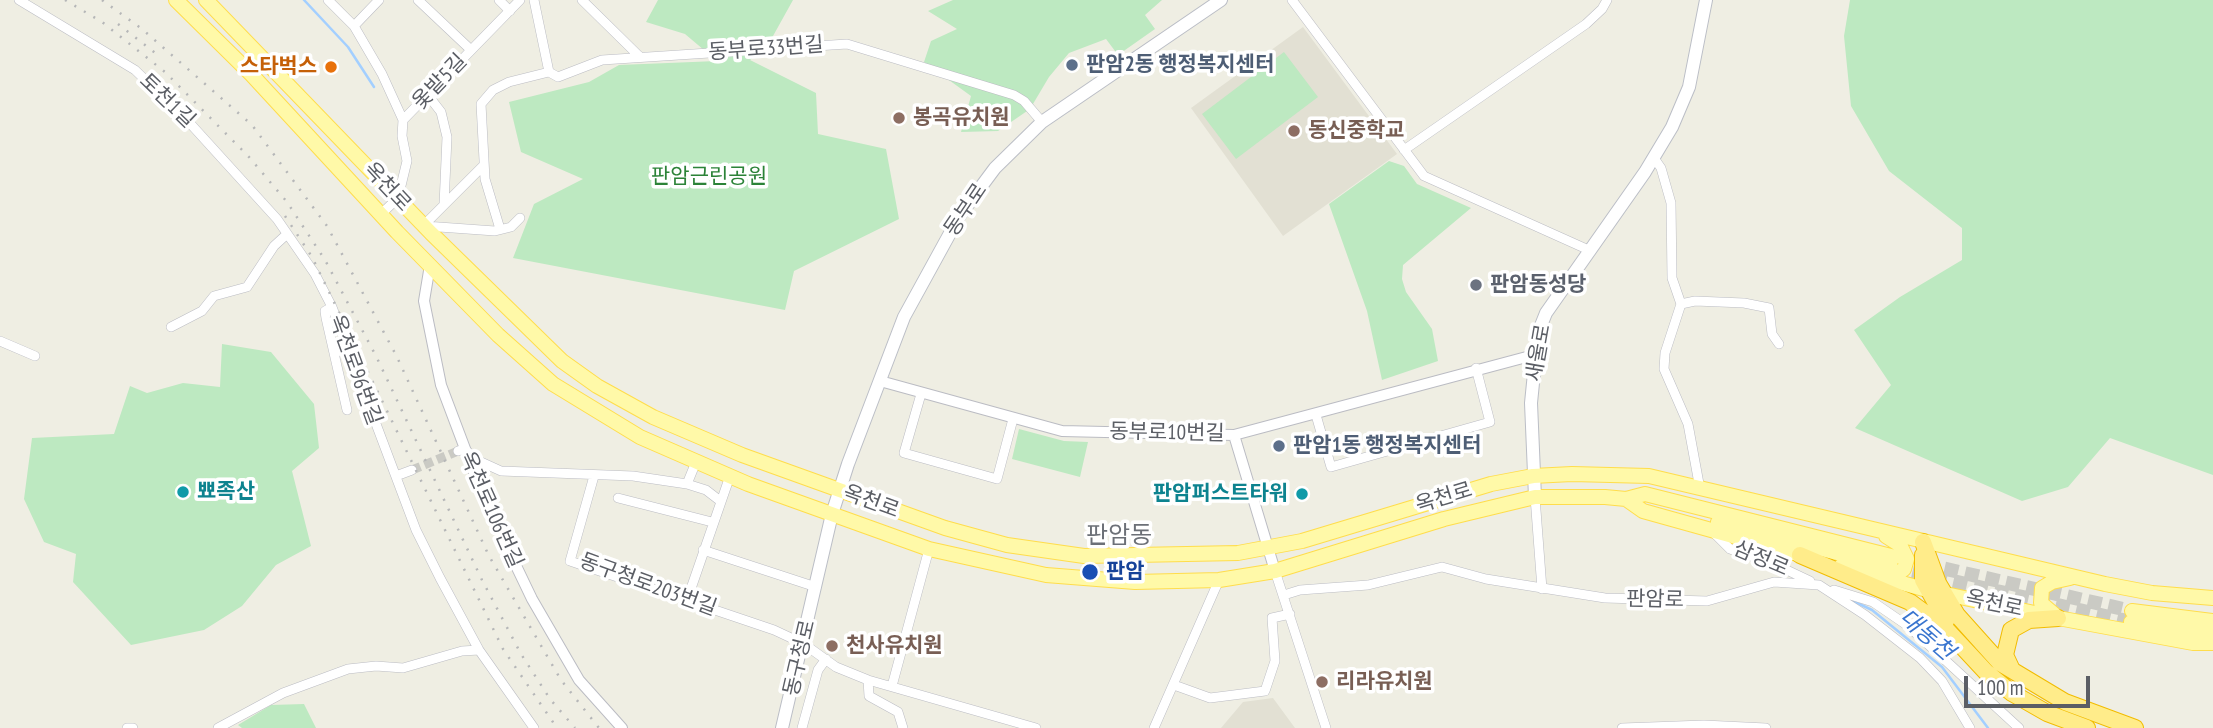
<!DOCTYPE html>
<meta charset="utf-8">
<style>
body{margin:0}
#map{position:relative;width:2213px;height:728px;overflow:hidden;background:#efeee3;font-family:"PT Sans Narrow",sans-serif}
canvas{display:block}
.scale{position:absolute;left:1964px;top:676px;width:126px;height:32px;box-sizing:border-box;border:4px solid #5b5e65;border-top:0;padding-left:9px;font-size:21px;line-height:24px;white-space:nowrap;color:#5b5e65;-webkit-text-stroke:5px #fff;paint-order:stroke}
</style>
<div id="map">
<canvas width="2213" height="728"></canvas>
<div class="scale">100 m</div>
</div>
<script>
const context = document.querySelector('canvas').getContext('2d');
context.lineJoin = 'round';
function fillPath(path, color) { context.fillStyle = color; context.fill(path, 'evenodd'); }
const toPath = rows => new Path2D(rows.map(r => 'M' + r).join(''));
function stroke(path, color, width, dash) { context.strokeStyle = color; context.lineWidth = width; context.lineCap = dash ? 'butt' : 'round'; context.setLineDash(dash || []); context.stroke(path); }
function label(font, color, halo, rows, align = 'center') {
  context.font = font + ' "PT Sans Narrow","Noto Sans KR",sans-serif'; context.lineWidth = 7; context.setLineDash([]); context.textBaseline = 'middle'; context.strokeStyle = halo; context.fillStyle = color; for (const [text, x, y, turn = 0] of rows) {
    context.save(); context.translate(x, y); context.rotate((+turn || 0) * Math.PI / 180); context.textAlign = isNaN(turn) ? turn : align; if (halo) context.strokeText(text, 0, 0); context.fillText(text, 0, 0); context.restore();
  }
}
const education = toPath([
 [1303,27,1397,154,1283,236,1191,108],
 [1273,698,1295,728,1221,728,1243,702]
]);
const green = toPath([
 [658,0,793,0,768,45,750,60,816,93,818,134,886,149,899,219,794,271,785,310,513,258,534,204,583,179,521,152,509,102,589,82,619,65,717,61,685,34,646,22],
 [953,0,1162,0,1145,15,1155,29,1118,55,1106,39,1069,53,1049,77,1030,109,998,131,961,132,971,96,924,62,931,41,957,29,928,11],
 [1850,0,2213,0,2213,475,2110,438,2068,487,2022,501,1855,428,1891,385,1854,330,1900,297,1962,260,1962,228,1889,171,1851,106,1844,36],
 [1284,52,1318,97,1236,159,1202,114],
 [1389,161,1404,166,1417,184,1471,208,1403,265,1402,279,1406,292,1432,329,1438,361,1382,380,1367,311,1329,204],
 [222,344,271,352,314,404,319,448,292,471,311,546,276,565,242,606,204,630,131,645,73,582,76,554,44,542,24,499,32,438,114,434,130,386,147,393,183,383,220,387],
 [1019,429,1064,441,1088,442,1080,477,1012,459],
 [304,704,316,728,242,728,238,725,271,705]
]);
const stream = toPath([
 [304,0,348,47,374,87],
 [1849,599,1872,610,1942,667,1988,728]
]);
const minorTunnel = toPath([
 [412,470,458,451]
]);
const primaryTunnel = toPath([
 [1924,564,2132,611],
 [1892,567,2131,622]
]);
const minor = toPath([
 [19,0,135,70,187,120,277,219,315,274,332,307,416,530,440,578,479,650,534,728],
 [328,0,354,26,382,74,403,120],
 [418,0,471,50],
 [499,0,510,11],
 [534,0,549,72,558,77,602,60,847,44,1014,95,1024,101,1042,122],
 [582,0,639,56],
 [1292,0,1424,176,1591,251],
 [354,26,379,0],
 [427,94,441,112,447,137,444,205],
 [1404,150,1586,24,1602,9,1607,0],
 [1654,158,1661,168,1671,203,1672,278,1681,304],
 [381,214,398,198,407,161,402,136,403,120,520,0],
 [423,226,483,166],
 [425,226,495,231,511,227,520,218],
 [500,229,485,179,481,104,493,90,509,82,549,72],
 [1681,304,1665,353,1664,369,1688,424,1700,489],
 [1681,304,1695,301,1744,303,1769,308,1772,334,1779,344],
 [332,307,325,311,326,318,347,410],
 [171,327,202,311,214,296,247,287,274,246,286,235],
 [0,341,35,356],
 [921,394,904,453,997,479,1013,419],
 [1316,415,1331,467,1490,422,1476,368],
 [458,451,464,449,479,461,501,471,633,476,687,484,706,490,719,500],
 [396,476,412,470],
 [594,476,570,561,774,630,804,644,836,667,868,680,1036,728],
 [687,484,696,462],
 [1535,497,1542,589],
 [618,498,712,522],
 [1714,533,1730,549,1774,564,1810,581],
 [703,550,816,587],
 [1275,571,1326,728],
 [1834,590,1873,602,1908,626,2019,728],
 [1284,595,1300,590,1368,585,1442,567,1486,579,1605,598,1707,601,1774,582,1819,585,1865,615,1920,658,1942,681,1970,728],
 [687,600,730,476],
 [868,680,869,696,898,712,903,728],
 [1174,685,1210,698,1265,691,1275,661,1272,618,1290,614],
 [892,686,929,549],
 [127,728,133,728],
 [218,728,283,693,348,669,376,666,403,668,462,651,479,650],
 [802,728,818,670,826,659],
 [1154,728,1219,580],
 [1622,728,1704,725,1766,728]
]);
const tertiary = toPath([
 [430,265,424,301,441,385,484,499,532,599,579,680,622,728],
 [880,381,1062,431,1234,435,1534,355],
 [1234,435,1275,571]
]);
const secondary = toPath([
 [1535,497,1531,403,1538,333,1546,313,1645,172,1672,127,1689,87,1706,0],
 [782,728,832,514,848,464,904,317,960,215,995,168,1042,122,1221,0]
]);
const primary = toPath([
 [176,0,251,74,397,232,498,335,553,384,640,437,748,484,929,549,1046,575,1135,582,1219,580,1275,571,1444,519,1535,497,1605,497,1626,499,1643,511,1808,557],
 [206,0,431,233,562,361,597,386,653,417,742,455,945,528,1007,545,1084,556,1238,553,1302,541,1491,484,1533,476,1572,474,1649,476,2105,584,2152,593,2213,598],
 [1626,499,1645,494,1895,557],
 [1718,522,1891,567],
 [1886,536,1900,545,1907,559,1904,569,1889,580],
 [1841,566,1927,590,2058,618,2193,643,2213,643],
 [2132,611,2213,621],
 [2055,615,2041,603,2042,588,2052,582,2070,578],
 [2131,622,2213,632]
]);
const motorway = toPath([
 [1923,542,1938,583,1957,615,2000,663,2065,702,2135,728],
 [1800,555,1910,602,1945,628,1986,672,2012,693,2047,713,2087,728],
 [1923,555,1923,580,1946,621],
 [2012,670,2005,655,2011,630,2029,620,2058,618]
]);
const rail = toPath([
 [65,0,102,22,165,72,249,157,287,202,325,260,377,358,482,580,521,654,550,699,575,728],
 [102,0,142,29,252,125,327,226,397,357,489,556,561,680,599,728],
 [118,24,159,56],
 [285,216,312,257,503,649,557,728]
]);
const markers = [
 [1072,65,7,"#5c6f8a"],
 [331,67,7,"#e8710a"],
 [899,118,7,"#8d6e63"],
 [1294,131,7,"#8d6e63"],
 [1476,285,7,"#6b7280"],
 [1279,446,7,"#5c6f8a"],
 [183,492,7,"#0f9aa8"],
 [1302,494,7,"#0f9aa8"],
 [1090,572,9,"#1a4fb4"],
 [832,646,7,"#8d6e63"],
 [1322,682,7,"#8d6e63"]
];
const streetNames = [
 ["동부로33번길",766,49,-4],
 ["옻밭5길",440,82,-46],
 ["토천1길",167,101,44],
 ["옥천로",387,187,47],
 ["동부로",966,210,-56],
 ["새울로",1539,353,-80],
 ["옥천로96번길",355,370,70],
 ["동부로10번길",1167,433,1],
 ["옥천로",1444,498,-17],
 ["옥천로",871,502,20],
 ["옥천로106번길",491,510,66],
 ["삼정로",1761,559,23],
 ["동구청로203번길",648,585,20],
 ["판암로",1655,600,1],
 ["옥천로",1994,604,12],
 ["동구청로",800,658,-77]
];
const serviceNames = [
 ["판암2동 행정복지센터",1086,65],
 ["판암1동 행정복지센터",1293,446]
];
const foodNames = [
 ["스타벅스",317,67]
];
const educationNames = [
 ["봉곡유치원",913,118],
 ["동신중학교",1308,131],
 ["천사유치원",846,646],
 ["리라유치원",1336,682]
];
const parkNames = [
 ["판암근린공원",709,177]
];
const worshipNames = [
 ["판암동성당",1490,285]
];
const cultureNames = [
 ["뾰족산",197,492],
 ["판암퍼스트타워",1288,494,"right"]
];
const transitNames = [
 ["판암",1106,572]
];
const waterNames = [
 ["대동천",1926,635,41]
];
const quarterNames = [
 ["판암동",1119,536]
];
fillPath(education, '#e2e0d3');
fillPath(green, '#bde9c1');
stroke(stream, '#a3cfff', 2.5);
stroke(minorTunnel, '#cacac4', 9, [9, 4.5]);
stroke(primaryTunnel, '#cacac4', 14, [14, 7]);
stroke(minor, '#bbbcc3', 10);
stroke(tertiary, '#bbbcc3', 12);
stroke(secondary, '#bbbec6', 14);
stroke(primary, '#ffdd4c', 16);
stroke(motorway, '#f2bc00', 18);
stroke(minor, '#fff', 9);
stroke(tertiary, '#fff', 10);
stroke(secondary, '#fff', 12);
stroke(primary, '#fff9a8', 14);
stroke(motorway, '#ffec8a', 16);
stroke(rail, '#b6b7b8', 2.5, [2, 9]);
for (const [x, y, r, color] of markers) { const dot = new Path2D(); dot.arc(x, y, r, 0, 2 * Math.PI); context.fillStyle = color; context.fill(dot); stroke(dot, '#fff', 2.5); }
label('21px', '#5b5e65', '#fff', streetNames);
label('bold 21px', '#4e5e75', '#fff', serviceNames, 'left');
label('bold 21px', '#c56008', '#fff', foodNames, 'right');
label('bold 21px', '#785e54', '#fff', educationNames, 'left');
label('21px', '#2c8338', '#fff', parkNames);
label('bold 21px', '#5b616d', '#fff', worshipNames, 'left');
label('bold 21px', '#0d838f', '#fff', cultureNames, 'left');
label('bold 21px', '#164399', '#fff', transitNames, 'left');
label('italic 23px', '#3975cf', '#fff', waterNames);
label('24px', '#6c7077', '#fff', quarterNames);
</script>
